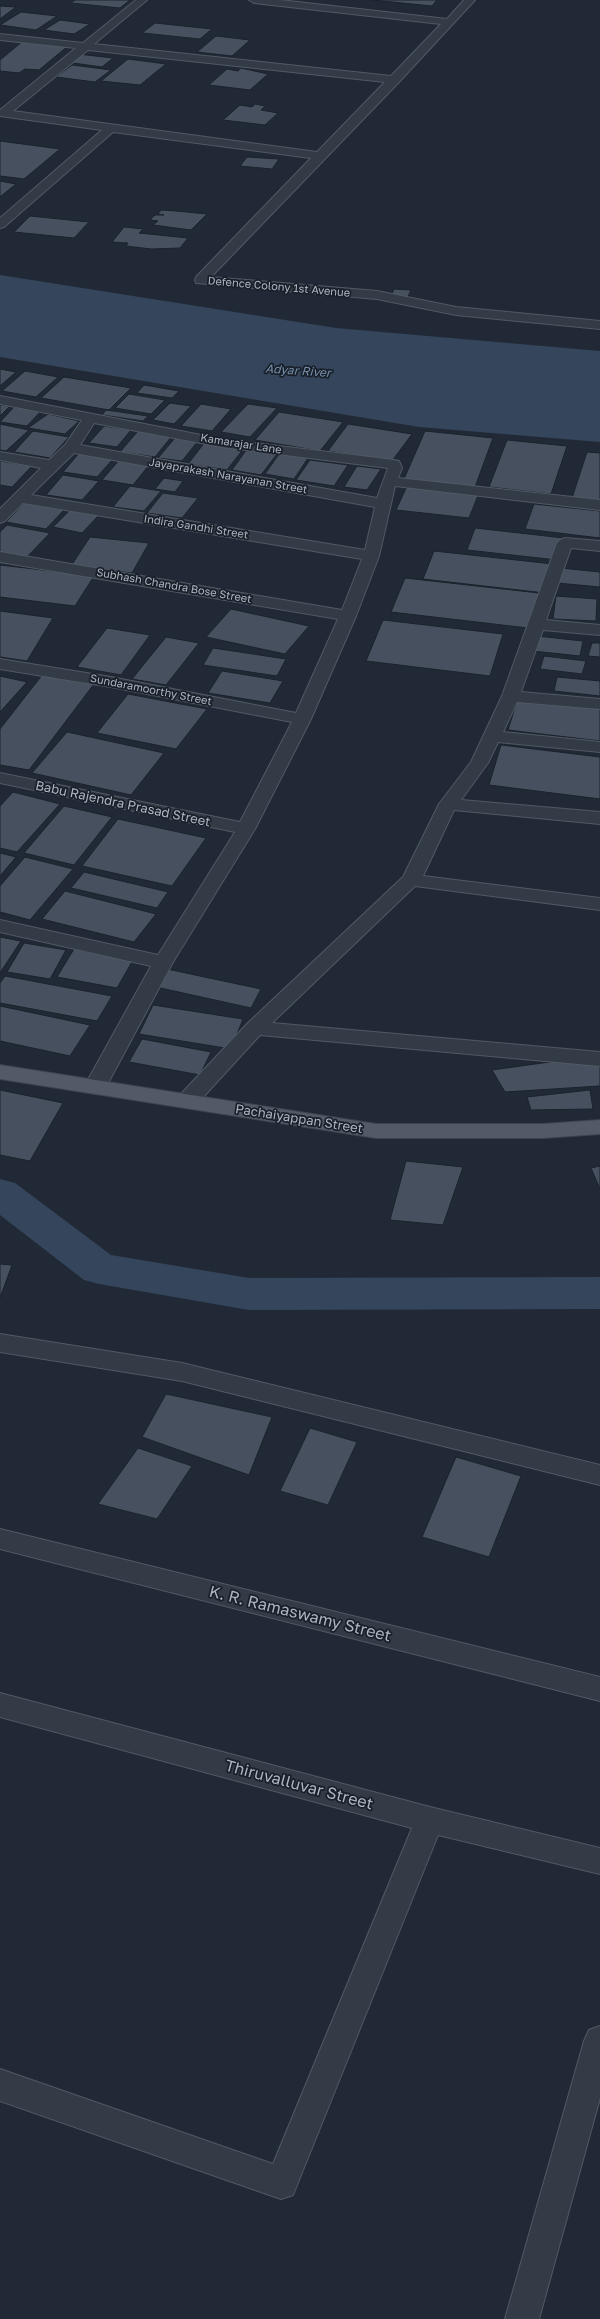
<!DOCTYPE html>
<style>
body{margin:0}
canvas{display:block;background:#202935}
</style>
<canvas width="600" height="2319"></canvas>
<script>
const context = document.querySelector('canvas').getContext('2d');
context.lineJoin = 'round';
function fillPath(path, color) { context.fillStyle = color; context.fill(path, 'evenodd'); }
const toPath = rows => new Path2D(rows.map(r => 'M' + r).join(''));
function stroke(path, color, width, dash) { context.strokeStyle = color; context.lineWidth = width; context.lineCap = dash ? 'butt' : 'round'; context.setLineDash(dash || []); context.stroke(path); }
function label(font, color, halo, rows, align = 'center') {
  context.font = font + ' "Golos Text",sans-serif'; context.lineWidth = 3.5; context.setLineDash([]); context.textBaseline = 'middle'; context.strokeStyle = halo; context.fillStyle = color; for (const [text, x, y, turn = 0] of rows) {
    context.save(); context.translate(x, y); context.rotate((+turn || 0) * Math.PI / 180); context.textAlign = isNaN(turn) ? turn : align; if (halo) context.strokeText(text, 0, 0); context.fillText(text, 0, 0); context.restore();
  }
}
const water = toPath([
 [0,275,336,328,600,351,600,442,419,427,0,357]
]);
const canal = toPath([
 [0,1179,15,1183,111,1255,249,1278,600,1277,600,1309,249,1310,99,1284,84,1280,0,1215,0,1179]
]);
const building = toPath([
 [75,0,130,0,120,8,71,3,75,0],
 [372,0,437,0,432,6,372,0],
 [0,6,16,7,0,19,0,6],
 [21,12,57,16,36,30,0,25,21,12],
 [60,20,90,24,74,34,44,30,60,20],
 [155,23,212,29,200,39,142,33,155,23],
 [216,36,250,40,232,56,197,52,216,36],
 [23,41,68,46,39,70,25,69,19,73,0,71,0,60,23,41],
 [78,54,113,58,102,67,66,62,78,54],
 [128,59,166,64,140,85,101,81,128,59],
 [72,65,111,70,95,82,56,77,72,65],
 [241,68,268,74,250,90,209,85,227,69,238,71,241,68],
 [255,104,265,106,261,110,278,113,265,125,223,120,240,105,252,107,255,104],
 [0,141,60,149,24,179,0,176,0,141],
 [247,157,279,159,272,169,240,166,247,157],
 [0,181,16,184,0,197,0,181],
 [161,210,176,211,207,214,191,230,153,225,158,221,150,220,155,215,164,215,158,214,161,210],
 [30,216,89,222,74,238,14,232,30,216],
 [124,227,143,229,139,233,188,238,180,248,151,249,126,246,128,243,112,242,124,227],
 [394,289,411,290,407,299,390,298,394,289],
 [0,369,16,372,0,386,0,369],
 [25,371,58,377,36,397,2,391,25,371],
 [64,377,131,388,109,410,41,398,64,377],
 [144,385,179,391,172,398,137,393,144,385],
 [129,394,165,400,151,414,115,408,129,394],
 [170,403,191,406,174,424,153,420,170,403],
 [201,404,231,409,212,431,181,426,201,404],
 [248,404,277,408,250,437,221,432,248,404],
 [0,405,10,406,0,416,0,405],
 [15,406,42,410,27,426,0,422,15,406],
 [106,410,148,416,143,421,102,415,106,410],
 [279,412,343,422,320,451,255,440,279,412],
 [48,414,79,421,65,434,28,428,48,414],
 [0,424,29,430,6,451,0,450,0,424],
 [348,424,412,434,392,461,328,451,348,424],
 [104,426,131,430,117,447,89,443,104,426],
 [33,431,69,437,50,458,14,452,33,431],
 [138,431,172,436,155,457,120,452,138,431],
 [425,431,493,438,475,487,404,479,425,431],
 [175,438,198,441,182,461,158,458,175,438],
 [507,440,567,446,551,494,489,487,507,440],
 [205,442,244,448,227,470,188,464,205,442],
 [247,449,277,454,261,475,232,470,247,449],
 [81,451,114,458,97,477,63,472,81,451],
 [587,452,600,453,600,501,572,498,587,452],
 [279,454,308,458,294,479,265,474,279,454],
 [120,459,150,464,133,485,102,480,120,459],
 [310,460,348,465,334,486,296,480,310,460],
 [0,461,32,466,12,487,0,485,0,461],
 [357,466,381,469,367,490,344,487,357,466],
 [63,475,99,481,82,500,46,495,63,475],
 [164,478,183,481,175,492,155,489,164,478],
 [130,486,161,491,144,511,113,507,130,486],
 [407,486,479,493,469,518,396,510,407,486],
 [163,493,198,498,182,518,147,513,163,493],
 [24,503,64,510,46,529,6,522,24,503],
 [534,504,600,511,600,538,525,529,534,504],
 [71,509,100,514,82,533,53,527,71,509],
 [7,525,50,533,25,559,0,554,0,532,7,525],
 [475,528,564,538,557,560,467,550,475,528],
 [90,537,149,543,132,573,71,566,90,537],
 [434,551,553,564,545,593,423,579,434,551],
 [0,565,94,576,75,606,0,597,0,565],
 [561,568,600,572,600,587,557,583,561,568],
 [405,578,539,593,528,628,391,612,405,578],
 [556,596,597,599,596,621,553,619,556,596],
 [231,609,309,626,285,654,206,637,231,609],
 [0,611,53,618,27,661,0,657,0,611],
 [383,620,503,634,490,676,366,661,383,620],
 [107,628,150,635,121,675,77,667,107,628],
 [537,636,583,641,580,656,533,651,537,636],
 [166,637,199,643,166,685,132,679,166,637],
 [592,643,600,643,600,657,588,656,592,643],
 [213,648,286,659,277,676,203,665,213,648],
 [544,656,586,661,582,674,540,669,544,656],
 [222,671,283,681,270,703,208,693,222,671],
 [43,674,94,684,29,770,0,765,0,729,43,674],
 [0,676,27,682,0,712,0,676],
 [557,677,600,681,600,696,554,691,557,677],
 [128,694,207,709,176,749,97,733,128,694],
 [518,698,600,708,600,741,508,730,518,698],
 [67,732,164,753,131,795,32,773,67,732],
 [501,745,600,757,600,799,489,785,501,745],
 [13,792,60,804,17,852,0,848,0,806,13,792],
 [64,806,112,817,74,865,24,853,64,806],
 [118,819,206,838,172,886,82,866,118,819],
 [0,853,16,857,0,876,0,853],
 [25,857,73,869,30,920,0,912,0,886,25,857],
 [84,872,168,892,157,908,71,888,84,872],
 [65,891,156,914,134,942,42,919,65,891],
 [0,937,21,941,0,973,0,937],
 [24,943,66,950,50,979,7,972,24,943],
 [74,949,133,960,117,988,57,977,74,949],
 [167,969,261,989,251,1008,156,987,167,969],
 [5,976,112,996,97,1021,0,1003,0,983,5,976],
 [153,1005,243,1019,231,1049,139,1034,153,1005],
 [0,1006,90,1025,70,1056,0,1041,0,1006],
 [142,1039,211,1052,200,1075,129,1062,142,1039],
 [564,1060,600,1063,600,1086,505,1092,492,1070,564,1060],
 [0,1090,63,1103,30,1161,0,1155,0,1090],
 [590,1090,593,1109,531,1110,527,1097,590,1090],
 [406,1161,463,1167,443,1225,390,1220,406,1161],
 [600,1166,600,1189,591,1168,600,1166],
 [0,1264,12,1265,0,1298,0,1264],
 [166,1394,272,1417,249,1475,142,1437,166,1394],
 [310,1428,357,1442,328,1505,280,1491,310,1428],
 [138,1448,192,1466,157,1519,98,1504,138,1448],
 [456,1457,521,1476,489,1557,422,1537,456,1457]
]);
const minor = toPath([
 [136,0,147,0,94,44,391,76,441,24,254,3,249,0,280,0,447,19,464,0,475,0,399,82,211,277,377,291,456,307,600,321,600,329,456,315,377,299,196,283,195,280,196,277,311,158,113,132,4,227,0,228,0,218,102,130,0,116,0,110,76,48,0,40,0,34,83,43,136,0],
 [88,50,385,82,317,152,13,111,88,50],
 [0,396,222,439,394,460,399,461,402,468,398,478,600,500,600,510,395,486,379,556,356,616,311,719,255,829,173,962,106,1087,103,1092,95,1094,87,1092,84,1087,151,966,0,932,0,920,158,955,235,832,0,783,0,773,240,822,292,722,111,687,0,669,0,659,111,677,296,713,338,619,0,562,0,552,342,610,362,559,23,503,5,521,0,523,0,509,41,468,0,460,0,452,49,460,65,445,82,420,0,404,0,396],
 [94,423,222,447,388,468,377,498,80,445,94,423],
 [74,453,375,507,365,550,31,495,74,453],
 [565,538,600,541,600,551,571,548,546,620,600,625,600,635,543,630,521,692,600,699,600,709,517,702,503,732,600,742,600,752,498,742,488,763,461,800,600,812,600,824,454,810,423,876,600,898,600,910,415,886,272,1023,600,1052,600,1066,260,1035,195,1106,187,1108,179,1106,176,1101,179,1096,248,1023,403,877,439,804,471,762,502,696,557,543,560,540,565,538],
 [0,1334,182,1363,600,1465,600,1485,182,1381,0,1352,0,1334],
 [0,1529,600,1677,600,1701,0,1549,0,1529],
 [0,1693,430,1807,600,1848,600,1874,438,1835,293,2195,281,2199,0,2101,0,2069,273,2164,412,1828,0,1717,0,1693],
 [600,2026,600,2098,539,2319,505,2319,584,2041,589,2030,600,2026]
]);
const major = toPath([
 [0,1065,376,1124,543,1124,600,1120,600,1134,543,1138,376,1138,0,1079,0,1065]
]);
const farStreetnames = [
 ["Defence Colony 1st Avenue",279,287,5],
 ["Kamarajar Lane",241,444,9],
 ["Jayaprakash Narayanan Street",228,476,10],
 ["Indira Gandhi Street",196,527,9],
 ["Subhash Chandra Bose Street",174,586,10],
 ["Sundaramoorthy Street",151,690,11]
];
const farWaternames = [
 ["Adyar River",298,371,4]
];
const streetNames = [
 ["Babu Rajendra Prasad Street",123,804,12],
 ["Pachaiyappan Street",299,1119,9]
];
const nearStreetnames = [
 ["K. R. Ramaswamy Street",300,1614,14],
 ["Thiruvalluvar Street",299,1785,15]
];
fillPath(water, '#34455c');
fillPath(canal, '#34455c');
fillPath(building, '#46505f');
stroke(building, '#1b222c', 1);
stroke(minor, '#515964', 2);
stroke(major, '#3d444f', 2);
fillPath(minor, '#333b46');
fillPath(major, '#515a66');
label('11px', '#adb6c3', '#19202a', farStreetnames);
label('italic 12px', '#768eaa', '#19202a', farWaternames);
label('13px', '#adb6c3', '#19202a', streetNames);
label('16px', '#adb6c3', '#19202a', nearStreetnames);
</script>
